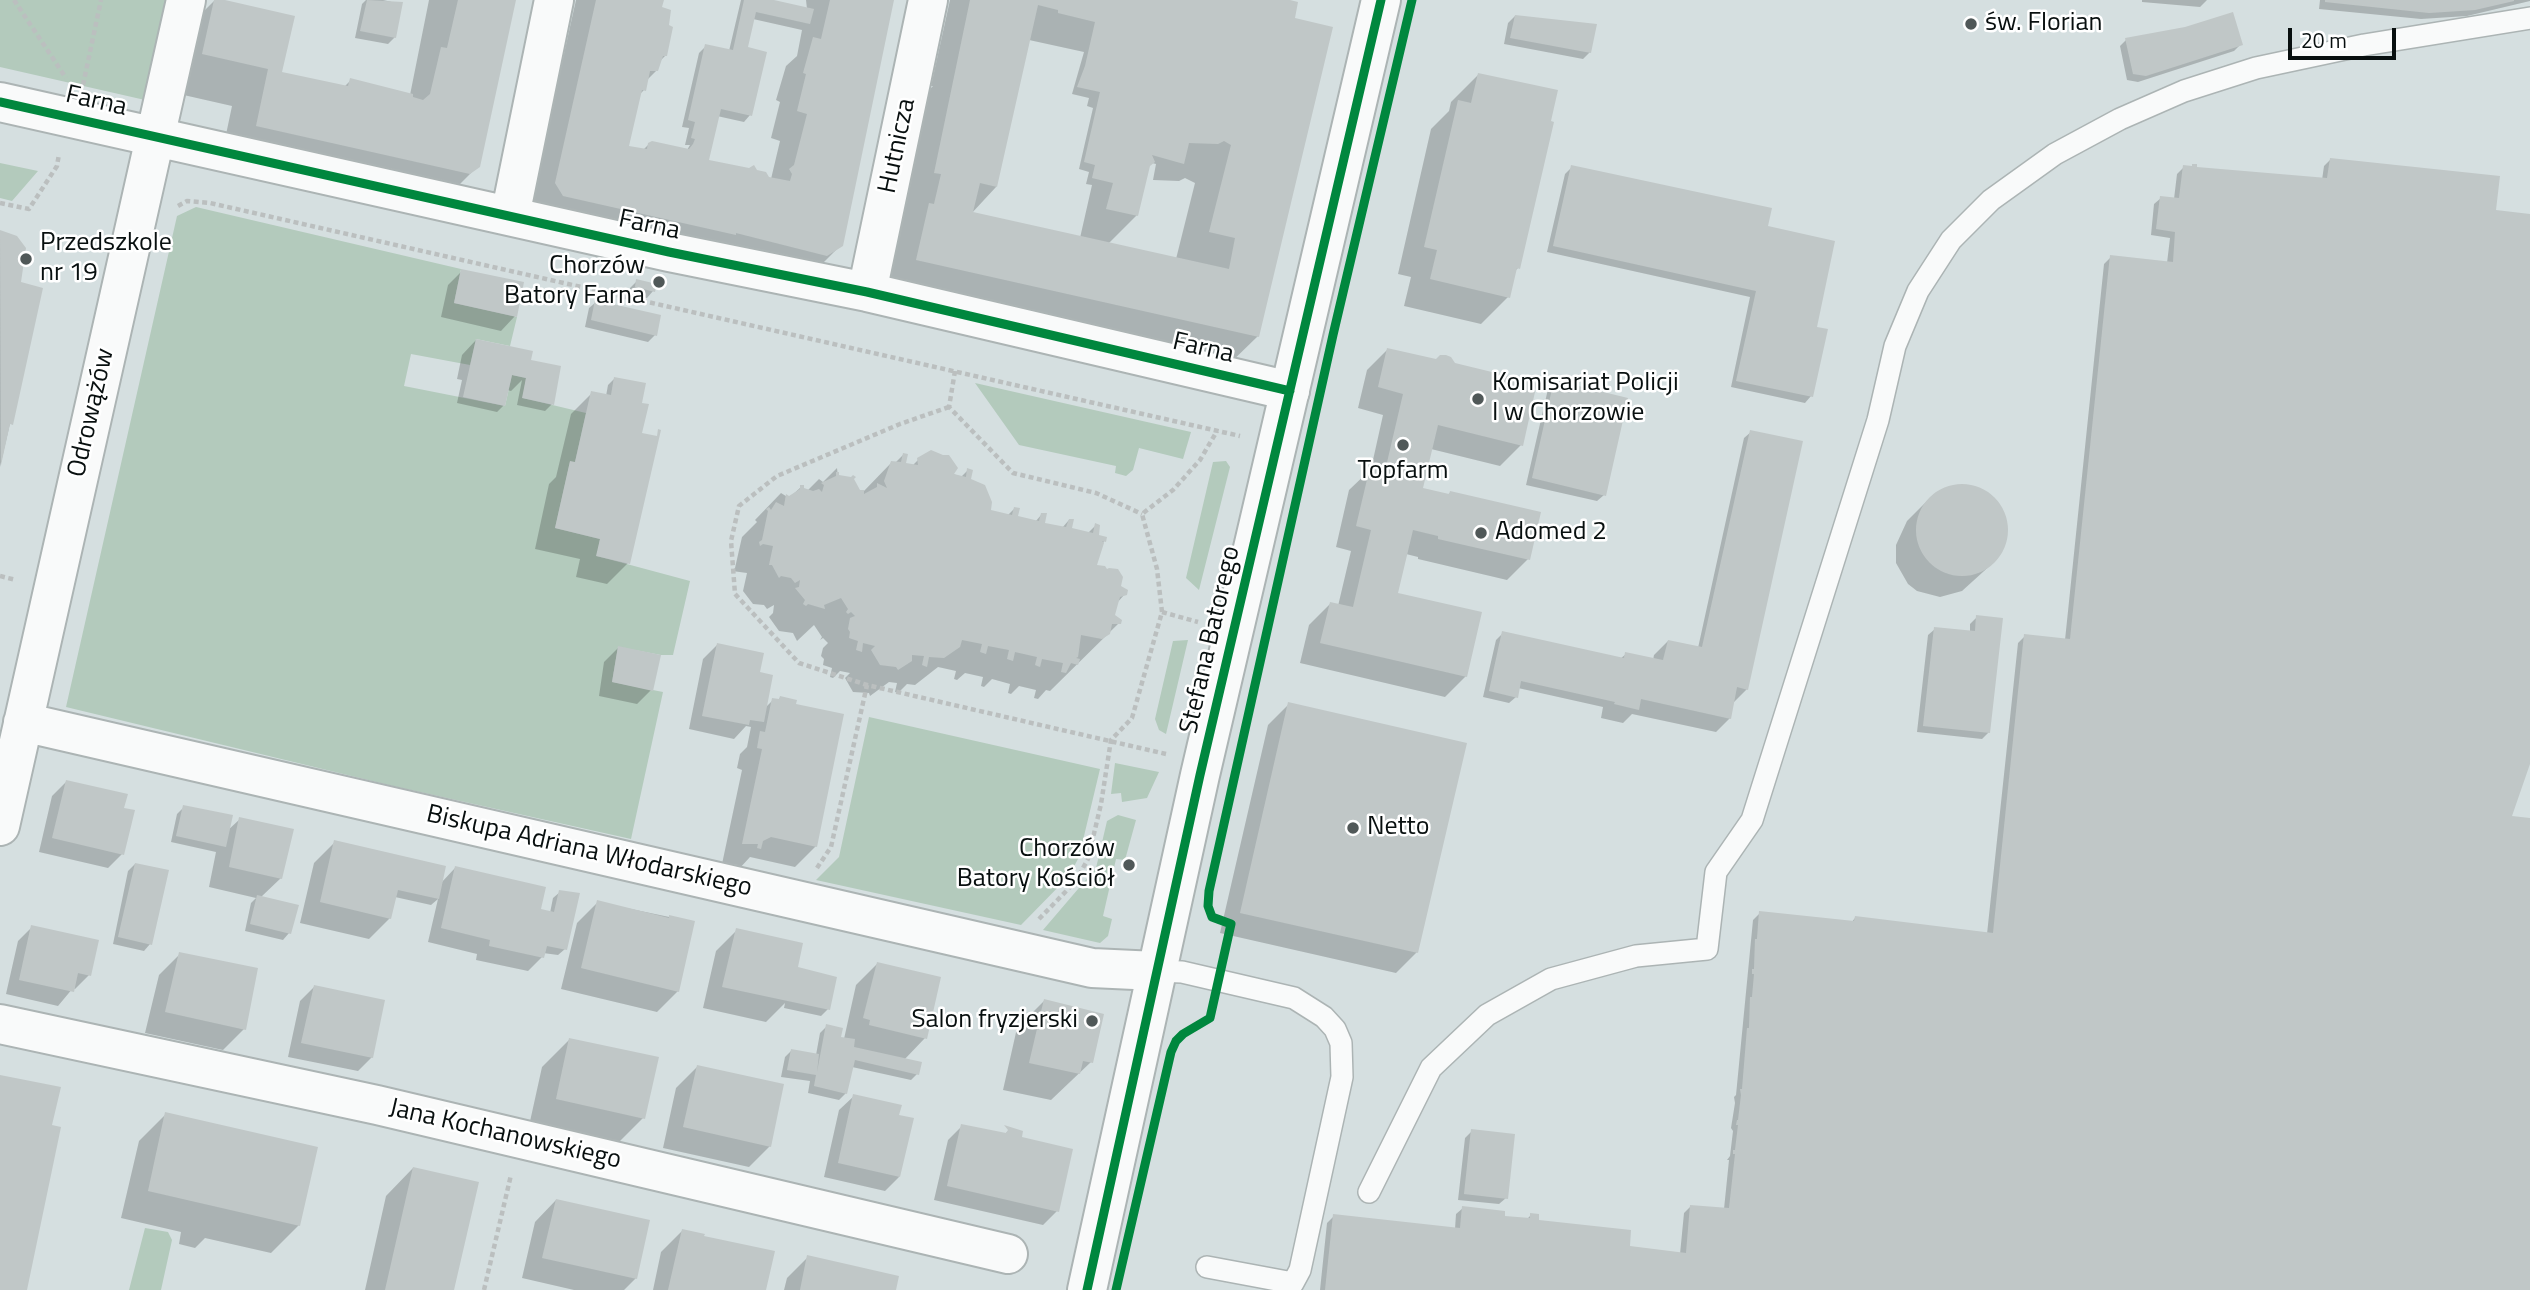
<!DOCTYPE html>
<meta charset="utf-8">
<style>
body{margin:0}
#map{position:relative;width:2530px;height:1290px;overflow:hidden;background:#d5dfe0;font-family:"Titillium Web",sans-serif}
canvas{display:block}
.scale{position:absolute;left:2288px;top:28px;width:108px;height:32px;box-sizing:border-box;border:4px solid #080f0f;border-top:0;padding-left:9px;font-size:21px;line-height:24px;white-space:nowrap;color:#080f0f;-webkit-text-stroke:5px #fff;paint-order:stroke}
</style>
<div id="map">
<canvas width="2530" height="1290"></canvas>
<div class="scale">20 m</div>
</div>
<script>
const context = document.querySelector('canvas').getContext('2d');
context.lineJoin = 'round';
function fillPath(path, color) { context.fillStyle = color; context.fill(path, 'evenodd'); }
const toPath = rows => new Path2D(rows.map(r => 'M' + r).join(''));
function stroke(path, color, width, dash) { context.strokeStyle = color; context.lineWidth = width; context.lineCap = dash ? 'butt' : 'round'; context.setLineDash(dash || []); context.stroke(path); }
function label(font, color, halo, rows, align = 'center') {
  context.font = font + ' "Titillium Web",sans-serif'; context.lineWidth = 5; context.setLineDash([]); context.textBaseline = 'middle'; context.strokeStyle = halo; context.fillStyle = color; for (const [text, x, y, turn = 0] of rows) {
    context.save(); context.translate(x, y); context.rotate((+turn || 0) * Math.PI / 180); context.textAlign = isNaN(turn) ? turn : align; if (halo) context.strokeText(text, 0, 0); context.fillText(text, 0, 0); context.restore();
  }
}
const green = toPath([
 [0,0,167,0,145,100,0,67],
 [0,163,38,171,12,201,0,198],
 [196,207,461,269,454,303,517,317,510,346,476,339,470,365,411,354,404,386,505,406,512,375,526,378,523,398,586,413,575,462,570,462,555,528,600,539,597,556,690,581,673,655,661,655,618,647,612,682,663,692,631,839,393,786,66,707,177,216],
 [975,383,1191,432,1183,459,1139,448,1133,470,1126,476,1115,473,1116,466,1019,445],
 [1226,461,1230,467,1199,590,1186,578,1213,462],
 [1188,640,1166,734,1159,730,1155,719,1173,641],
 [869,717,1100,769,1079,857,1069,876,1021,925,816,880,839,857],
 [1115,763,1159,772,1147,798,1122,802,1121,793,1111,794],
 [1118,815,1136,820,1125,860,1116,859,1103,916,1112,919,1108,936,1100,943,1043,930,1096,868,1107,821],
 [145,1228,168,1232,172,1240,161,1290,129,1290]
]);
const shadow = toPath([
 [215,0,280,73,344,87,351,80,410,95,429,0,515,0,478,166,450,194,220,163,232,106,166,91,178,37],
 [366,0,383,0,401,4,395,37,388,44,355,38,362,4],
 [576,0,662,0,660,9,666,55,659,62,657,70,646,81,644,90,638,96,627,147,643,150,649,144,687,150,690,145,685,145,689,128,682,127,699,53,706,46,729,51,741,0,766,0,807,9,806,0,893,0,841,245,813,273,529,211],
 [753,19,802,30,797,56,786,66,776,100,780,102,771,138,780,141,771,179,756,171,707,161,717,116,744,122,750,115,746,48],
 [950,0,1282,0,1258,336,1220,373,880,297,892,242,899,235,904,211,897,210,920,99,933,86,931,86],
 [1029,40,1084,52,1072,94,1089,98,1087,106,1093,108,1079,169,1089,172,1086,184,1092,185,1080,238,971,214,996,187],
 [1152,163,1156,164,1153,180,1179,181,1185,178,1195,183,1176,259,1108,244,1137,215,1148,166],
 [2142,0,2207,0,2200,7,2142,2],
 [2320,0,2530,0,2530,1,2467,16,2421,19,2319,9],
 [1515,16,1590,52,1583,59,1504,44,1508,23],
 [2185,29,2241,44,2234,51,2138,82,2127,80,2120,46,2126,40],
 [1478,75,1518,268,1514,272,1508,297,1481,324,1404,306,1411,277,1398,274,1431,129,1449,111,1451,102],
 [2330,160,2495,211,2530,215,2530,759,2510,817,2530,820,2530,1290,1320,1290,1327,1223,1334,1216,1455,1229,1456,1214,1463,1208,1503,1218,1526,1220,1531,1215,1538,1221,1628,1248,1680,1254,1684,1213,1691,1206,1724,1209,1729,1160,1727,1160,1730,1156,1733,1131,1731,1128,1735,1103,1734,1097,1736,1095,1753,920,1760,913,1851,923,1855,918,1987,934,2018,643,2025,636,2065,640,2104,264,2111,257,2167,263,2170,238,2151,235,2154,204,2161,198,2174,199,2177,174,2184,167,2322,180,2324,166],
 [1572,167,1815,328,1811,396,1805,403,1731,387,1750,297,1547,252,1565,174],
 [0,232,10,234,23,245,25,255,19,284,41,289,0,467],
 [462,271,515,316,501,331,441,317,448,285],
 [637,281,653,291,647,298,629,294,630,288],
 [596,302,655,335,648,342,585,327,589,308],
 [476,340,527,366,552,404,545,411,517,405,522,380,511,391,507,390,504,405,497,412,457,403,462,380,457,379,462,355],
 [1388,349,1521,445,1500,466,1431,449,1421,489,1447,495,1450,493,1528,559,1507,580,1418,559,1418,557,1406,554,1396,594,1466,676,1445,697,1300,663,1309,625,1330,604,1338,606,1351,551,1336,547,1349,490,1371,469,1383,415,1358,408,1367,370],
 [615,378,640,404,640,434,628,563,607,584,576,577,580,559,535,549,549,484,556,477,571,414,592,393,606,396,608,385],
 [1555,382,1604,495,1597,501,1526,485,1548,389],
 [1751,432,1747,689,1733,703,1730,718,1716,732,1632,714,1623,723,1601,718,1603,707,1518,688,1516,697,1509,703,1483,697,1496,640,1503,633,1620,659,1626,654,1653,660,1654,655,1668,641,1698,648,1744,438],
 [903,455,904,464,912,466,918,460,961,477,968,470,969,480,988,511,1007,516,1015,508,1016,518,1035,522,1042,514,1043,524,1062,528,1069,520,1070,529,1087,534,1096,525,1097,536,1104,541,1094,566,1125,594,1116,604,1113,616,1119,623,1050,691,1046,690,1038,699,1034,698,1036,690,1019,686,1011,694,1008,693,1010,684,992,679,984,687,981,686,983,677,965,673,957,680,954,679,956,671,938,667,915,685,907,684,898,693,895,692,897,683,889,682,870,696,869,693,853,692,845,678,850,673,840,671,833,678,830,677,832,668,823,665,824,659,821,656,823,648,828,643,823,638,820,640,822,637,814,625,797,641,793,633,779,631,769,617,773,613,774,605,767,609,764,605,753,604,743,591,747,573,732,571,735,568,742,537,757,522,755,520,781,493,789,498,801,487,807,491,819,479,823,482,837,468,838,477,851,479,854,476,852,479,859,492,863,492,892,462,895,463],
 [1959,485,1971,486,1993,498,2000,507,2006,522,2007,536,2003,548,1994,562,1962,591,1940,597,1917,591,1908,584,1896,563,1896,545,1907,521,1929,499,1940,491],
 [1977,617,1989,732,1982,739,1917,732,1928,635,1935,629,1970,632,1970,624],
 [717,645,757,678,765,708,773,700,777,701,780,698,816,846,795,867,750,857,739,869,738,865,722,864,742,770,737,768,740,754,747,747,751,727,746,726,734,739,689,729,703,659],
 [618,648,651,690,637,704,599,696,604,662],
 [1289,704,1417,952,1396,973,1220,933,1268,725],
 [66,782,122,809,122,854,108,868,39,852,52,796],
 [184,807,227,831,240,819,281,878,261,897,289,933,283,940,245,931,251,903,256,898,209,887,216,852,171,842,177,814],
 [335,842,441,883,455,868,539,910,550,913,553,898,560,892,565,949,558,955,543,953,542,957,528,971,476,960,477,954,428,942,438,899,431,905,395,897,390,918,369,939,300,923,314,863],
 [135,864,150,944,144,951,113,944,128,871],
 [598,902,693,922,678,991,657,1012,561,989,577,923],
 [32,927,89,975,75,989,73,988,58,1006,6,994,18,941],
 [737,930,794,973,828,1009,821,1016,784,1008,785,1003,766,1022,703,1008,716,951],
 [180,954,244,1029,223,1050,145,1033,159,975],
 [877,964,925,1038,904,1060,917,1074,911,1080,852,1067,846,1093,839,1100,808,1093,810,1081,781,1077,785,1057,791,1051,816,1055,820,1033,827,1026,839,1038,844,1039,856,985],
 [314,987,372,1057,358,1071,288,1057,300,1001],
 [1044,1001,1091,1062,1051,1100,1003,1090,1017,1028],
 [569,1040,643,1118,616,1145,529,1126,542,1067],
 [697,1067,770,1146,749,1167,663,1148,676,1088],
 [854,1096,897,1116,899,1177,885,1191,824,1177,839,1110],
 [166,1114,299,1225,271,1253,205,1238,195,1248,179,1244,181,1232,121,1218,139,1141],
 [962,1126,1004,1135,1009,1130,1020,1138,1057,1211,1043,1225,934,1200,948,1140],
 [1472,1131,1506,1198,1499,1204,1458,1200,1465,1138],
 [413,1168,453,1290,365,1290,386,1196],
 [556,1200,636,1278,624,1290,574,1290,522,1278,535,1222],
 [682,1231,765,1290,653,1290,661,1252],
 [808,1257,894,1290,784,1290,787,1278]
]);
const building = toPath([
 [214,0,225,0,295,16,282,72,348,86,350,78,413,94,413,97,423,100,430,94,441,47,447,48,458,0,516,0,480,167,470,174,256,126,268,69,202,54],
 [367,0,403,2,396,38,360,31],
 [596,0,664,0,662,7,671,10,669,25,673,27,667,56,663,56,658,71,650,71,646,91,642,90,629,146,647,149,648,143,652,141,689,149,693,144,695,139,691,138,695,122,688,120,705,44,733,50,744,0,774,0,814,9,810,24,756,12,748,47,767,52,752,116,721,109,709,160,749,168,754,165,757,170,766,172,769,177,790,181,792,174,789,169,794,165,807,114,797,111,806,74,803,73,813,37,821,39,830,0,894,0,843,246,827,256,736,233,736,235,563,196,555,183],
 [970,0,1290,0,1298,2,1295,18,1333,27,1259,337,916,260,929,203,934,204,941,174,934,173],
 [1038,5,1058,10,1058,13,1095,22,1085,66,1077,87,1100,92,1084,162,1095,165,1092,178,1113,183,1106,209,1138,216,1150,166,1155,162,1152,155,1184,164,1189,143,1218,144,1224,141,1231,145,1209,232,1235,238,1229,269,973,212,980,183,997,187],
 [2325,0,2514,0,2514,1,2475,10,2429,13,2325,2],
 [2233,12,2243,45,2146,76,2133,74,2125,38,2185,27],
 [1515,15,1597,24,1591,53,1510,38],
 [1478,73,1558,90,1551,121,1554,122,1520,269,1517,268,1510,298,1430,279,1437,250,1424,247,1458,100,1471,103],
 [2330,158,2500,176,2496,210,2530,214,2530,764,2512,816,2530,818,2530,1290,1325,1290,1333,1214,1460,1228,1462,1206,1505,1211,1505,1216,1530,1218,1530,1213,1539,1214,1539,1220,1631,1230,1630,1246,1686,1253,1690,1205,1729,1208,1735,1154,1733,1154,1733,1150,1735,1150,1738,1125,1736,1125,1737,1120,1738,1120,1741,1095,1740,1089,1742,1089,1747,1028,1749,1028,1750,997,1752,997,1754,974,1752,974,1752,969,1754,969,1755,939,1757,939,1759,911,1854,921,1855,916,1993,933,2024,634,2070,639,2110,255,2173,262,2175,232,2156,229,2160,196,2179,198,2183,165,2192,166,2192,164,2197,164,2197,167,2327,178],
 [1571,165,1772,208,1768,226,1835,241,1817,327,1828,329,1813,397,1736,381,1756,291,1553,246],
 [0,230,17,236,26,248,21,282,43,288,13,425,10,424,1,465],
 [461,269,524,282,517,317,454,303],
 [636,279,657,284,655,292,635,287],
 [595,300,661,315,657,336,591,320],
 [476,339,533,351,531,360,561,366,554,405,522,398,526,378,512,375,505,406,463,397],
 [1387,348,1436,359,1440,355,1446,355,1451,357,1455,363,1537,383,1523,446,1438,425,1423,488,1449,494,1450,491,1541,512,1530,560,1438,539,1438,536,1413,530,1398,593,1482,612,1467,677,1320,643,1330,602,1353,607,1371,530,1356,526,1370,467,1385,471,1403,394,1378,387],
 [614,377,646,383,642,403,649,404,642,433,657,436,658,429,661,430,630,564,596,556,600,539,555,528,570,461,575,462,591,391,611,395],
 [1554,380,1628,398,1606,496,1532,478],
 [1750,430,1803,441,1748,690,1737,687,1731,719,1641,699,1639,710,1614,704,1615,702,1521,681,1518,698,1489,691,1502,631,1624,658,1625,652,1663,660,1668,640,1702,647],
 [931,450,943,455,949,455,958,468,954,474,966,477,967,468,973,470,971,479,985,485,992,502,991,510,1012,515,1014,507,1020,508,1018,516,1039,521,1041,513,1047,513,1045,523,1066,527,1069,519,1074,519,1072,528,1093,533,1095,523,1100,525,1099,535,1107,537,1106,542,1102,541,1104,543,1097,565,1105,566,1107,569,1109,568,1118,569,1123,577,1121,586,1128,590,1127,595,1120,597,1118,604,1115,615,1122,620,1121,624,1112,624,1110,634,1102,639,1081,635,1078,657,1076,658,1080,659,1078,665,1071,663,1066,673,1061,672,1063,663,1042,659,1040,667,1035,665,1037,657,1015,652,1013,661,1007,659,1009,650,988,646,986,654,980,652,982,644,962,640,960,647,944,658,929,657,927,667,922,665,924,656,912,655,912,661,898,670,896,667,880,665,871,650,875,646,863,643,862,652,856,650,858,641,849,638,850,632,848,629,850,618,855,616,851,612,848,614,846,612,848,609,841,598,824,605,825,609,808,604,806,606,803,604,805,600,795,588,799,587,800,580,795,583,791,578,781,576,779,578,772,565,769,565,773,546,763,544,760,546,759,542,762,540,768,511,766,509,769,507,771,510,776,502,784,506,786,494,789,496,800,489,800,485,804,485,804,488,813,491,819,489,822,492,824,485,821,483,836,476,836,472,839,472,839,475,851,477,853,475,856,477,854,479,860,490,864,490,864,494,877,487,877,483,887,488,884,481,891,461,901,462,903,453,908,454,906,463,918,465,917,458],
 '1916 530a46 46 0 1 1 92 0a46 46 0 1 1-92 0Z',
 [1976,615,2003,618,1990,733,1923,726,1934,627,1975,631],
 [717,643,764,653,760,672,773,675,764,722,750,720,749,725,702,716],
 [618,646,661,655,653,691,612,682],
 [780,696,797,700,796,704,844,714,817,847,771,837,763,841,761,849,757,848,758,844,742,844,762,749,757,748,760,731,765,732,772,698,779,699],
 [1288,702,1467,743,1418,953,1240,913],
 [66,780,128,794,124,808,135,810,124,855,52,838],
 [183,805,233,815,226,847,176,836],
 [239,817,294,829,282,879,229,867],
 [334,840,446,866,439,899,398,890,391,919,320,902],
 [135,863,169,870,152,945,118,937],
 [455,866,546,887,541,909,554,912,559,890,580,893,567,950,547,946,544,958,489,946,490,940,441,928],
 [257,895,299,905,291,934,250,924],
 [597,900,669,918,669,915,695,921,679,992,581,968],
 [31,925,99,940,91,976,78,973,74,992,19,980],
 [736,928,803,943,798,967,837,977,830,1010,722,987],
 [179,952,258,968,246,1030,165,1012],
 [877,962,941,977,927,1039,869,1025,870,1020,863,1018],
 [314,985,385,1000,373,1058,301,1043],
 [1044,999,1104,1014,1093,1063,1083,1061,1080,1074,1029,1063],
 [826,1024,843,1028,841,1037,855,1039,854,1047,922,1062,919,1075,855,1060,847,1094,814,1086,816,1075,787,1070,791,1049,819,1054,817,1072],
 [569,1038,659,1057,645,1119,556,1099],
 [697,1065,784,1084,771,1147,683,1127],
 [0,1075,61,1087,52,1125,61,1127,27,1290,0,1290],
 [853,1094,902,1105,899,1115,914,1118,900,1177,838,1163],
 [165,1112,318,1147,300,1226,148,1191],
 [961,1124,1006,1133,1008,1130,1004,1125,1023,1131,1022,1137,1073,1149,1059,1212,947,1186],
 [1471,1129,1515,1134,1508,1199,1464,1194],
 [413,1167,479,1182,454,1290,385,1290],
 [556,1199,650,1220,637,1279,542,1258],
 [682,1229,705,1234,704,1236,775,1251,766,1290,668,1290],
 [807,1255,899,1276,896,1290,800,1290]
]);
const path = toPath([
 [14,0,66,78],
 [83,85,101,0],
 [0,203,29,209,57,166,59,154],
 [178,206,187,201,210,203,1240,436],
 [955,371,949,407,1013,473,1096,493,1142,514],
 [949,407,900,424,777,476,739,506,731,541,735,594,799,663,867,685,1166,754],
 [0,576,16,580],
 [1162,612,1198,622],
 [817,868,831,847,867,685],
 [1039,919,1075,882,1088,859,1101,804,1111,740,1132,718,1162,612,1157,569,1142,514,1173,490,1200,460,1217,431],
 [484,1290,511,1175]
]);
const service = toPath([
 [1156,971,1182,972,1294,998,1324,1017,1335,1029,1341,1043,1342,1077,1300,1270,1293,1283,1207,1267],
 [1369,1192,1431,1068,1487,1015,1551,979,1636,956,1707,949,1716,872,1752,820,1878,420,1895,346,1918,291,1951,240,1991,200,2055,154,2120,119,2184,91,2256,68,2364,45,2530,18]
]);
const minor = toPath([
 [0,102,669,252,867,292,1290,391],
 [510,216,554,0],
 [867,292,928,0],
 [23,722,1092,968,1156,971],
 [0,826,186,0],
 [0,1024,377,1105,1008,1254]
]);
const tertiary = toPath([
 [1087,1290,1200,775,1381,0]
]);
const cycleway = toPath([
 [0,102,669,252,867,292,1290,391],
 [1087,1290,1200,775,1381,0],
 [1116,1290,1171,1052,1176,1041,1183,1034,1210,1018,1231,924,1212,917,1208,906,1209,891,1333,335,1412,0]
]);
const markers = [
 [1971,24,7,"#505858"],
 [26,259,7,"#505858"],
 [659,282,7,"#505858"],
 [1478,399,7,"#505858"],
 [1403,445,7,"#505858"],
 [1481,533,7,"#505858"],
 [1353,828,7,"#505858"],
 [1129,865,7,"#505858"],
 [1092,1021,7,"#505858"]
];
const poiNames = [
 ["św. Florian",1985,24],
 ["Przedszkole",40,244],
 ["nr 19",40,274],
 ["Chorzów",645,267,"right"],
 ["Batory Farna",645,297,"right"],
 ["Komisariat Policji",1492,384],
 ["I w Chorzowie",1492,414],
 ["Topfarm",1403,472,"center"],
 ["Adomed 2",1495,533],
 ["Netto",1367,828],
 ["Chorzów",1115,850,"right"],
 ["Batory Kościół",1115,880,"right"],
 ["Salon fryzjerski",1078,1021,"right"]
];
const streetNames = [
 ["Farna",96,102,13],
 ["Hutnicza",898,146,-78],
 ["Farna",649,226,12],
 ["Farna",1203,349,13],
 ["Odrowążów",92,413,-77],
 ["Stefana Batorego",1211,640,-77],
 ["Biskupa Adriana Włodarskiego",589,852,13],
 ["Jana Kochanowskiego",505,1135,13]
];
fillPath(green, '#b3cabc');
fillPath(shadow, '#0003');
fillPath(building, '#c0c7c7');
stroke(service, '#acb4b4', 24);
stroke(minor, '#acb4b4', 42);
stroke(tertiary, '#acb4b4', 42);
stroke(path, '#bbbfbf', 4.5, [5, 3.5]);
stroke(service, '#f9fafa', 21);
stroke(minor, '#f9fafa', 38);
stroke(tertiary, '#f9fafa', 38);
stroke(cycleway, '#00873e', 9);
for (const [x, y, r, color] of markers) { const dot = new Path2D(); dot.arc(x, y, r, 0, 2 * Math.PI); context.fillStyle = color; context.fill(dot); stroke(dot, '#fff', 2.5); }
label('26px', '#080f0f', '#fff', poiNames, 'left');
label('26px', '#080f0f', '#fff', streetNames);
</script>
